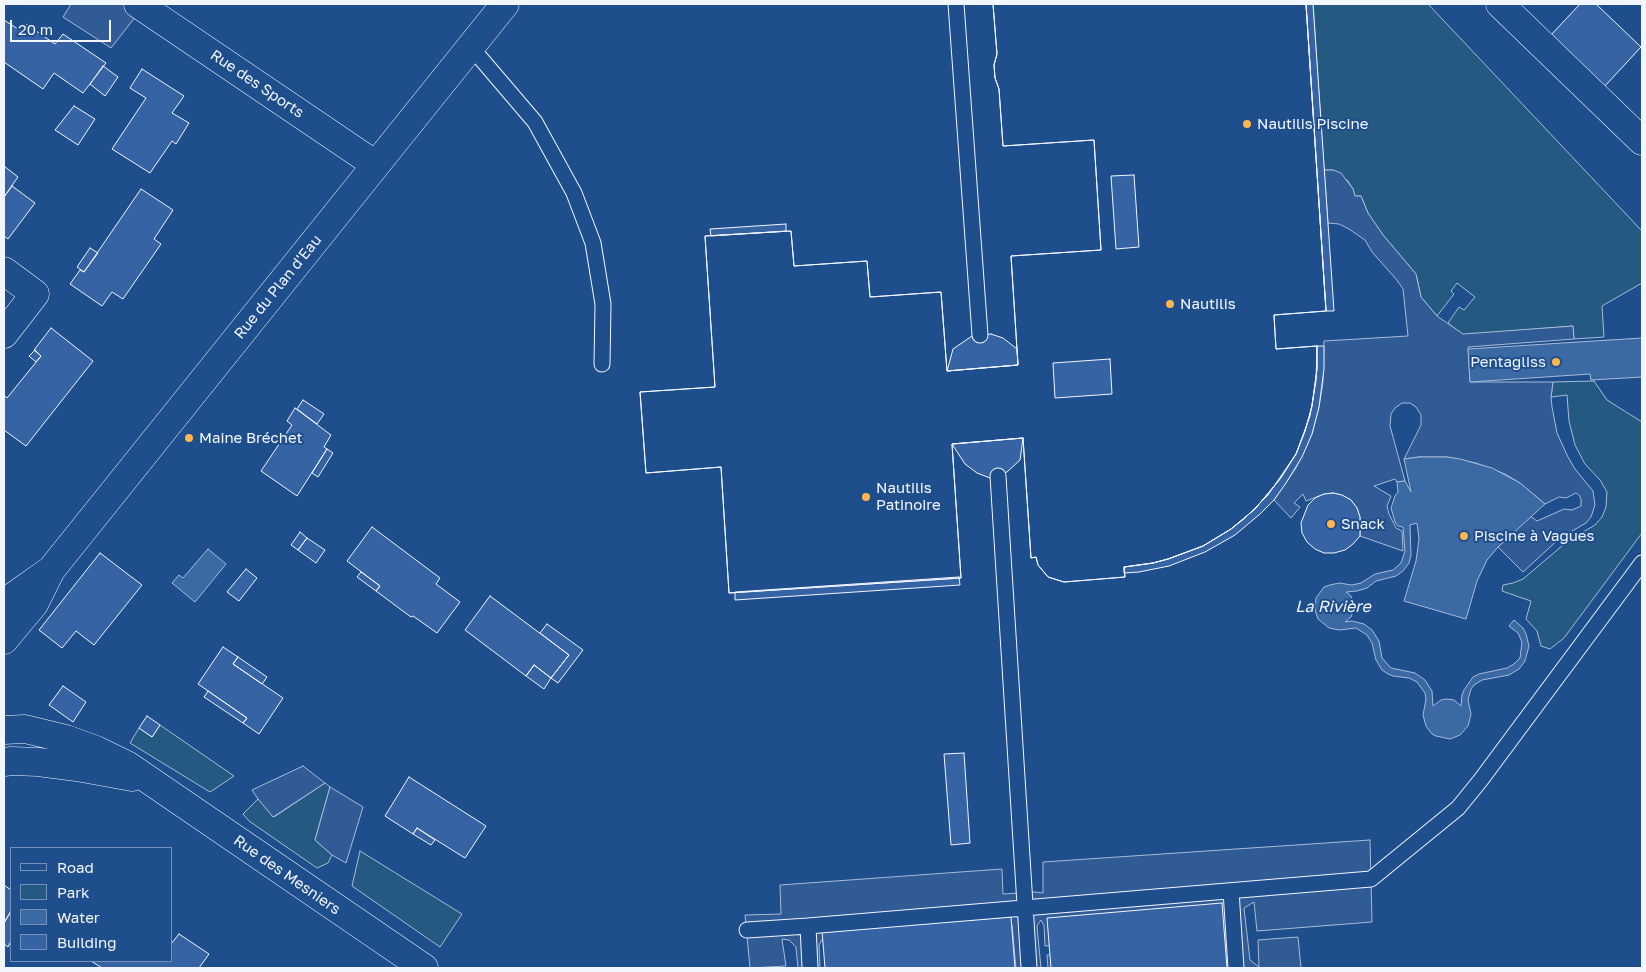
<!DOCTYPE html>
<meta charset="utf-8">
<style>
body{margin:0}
#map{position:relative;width:1646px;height:972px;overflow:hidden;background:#1f4e8c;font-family:"Golos Text",sans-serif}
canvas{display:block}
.frame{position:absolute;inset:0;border:5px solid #f2f6ff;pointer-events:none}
.legend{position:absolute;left:10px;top:847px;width:162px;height:115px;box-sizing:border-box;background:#1f4e8c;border:1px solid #7391ba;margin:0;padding:6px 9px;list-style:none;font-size:15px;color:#f2f6ff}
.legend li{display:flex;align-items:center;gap:10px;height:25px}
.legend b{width:25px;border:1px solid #7391ba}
.scale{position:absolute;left:10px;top:20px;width:101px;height:22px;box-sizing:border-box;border:2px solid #f2f6ff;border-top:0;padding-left:6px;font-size:15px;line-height:18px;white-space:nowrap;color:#f2f6ff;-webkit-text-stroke:4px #1f4e8c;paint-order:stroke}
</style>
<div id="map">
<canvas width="1646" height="972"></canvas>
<div class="frame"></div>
<ul class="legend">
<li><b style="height:6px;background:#1f4e8c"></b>Road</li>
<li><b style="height:14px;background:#245a82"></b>Park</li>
<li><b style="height:14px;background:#3b69a3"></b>Water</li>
<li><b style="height:14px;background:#3563a3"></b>Building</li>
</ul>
<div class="scale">20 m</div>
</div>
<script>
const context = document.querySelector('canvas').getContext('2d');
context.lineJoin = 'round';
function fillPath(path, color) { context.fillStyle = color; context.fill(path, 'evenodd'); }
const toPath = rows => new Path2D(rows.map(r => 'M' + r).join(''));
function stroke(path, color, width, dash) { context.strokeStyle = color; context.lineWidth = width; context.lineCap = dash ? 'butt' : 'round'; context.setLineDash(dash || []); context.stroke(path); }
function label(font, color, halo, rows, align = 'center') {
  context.font = font + ' "Golos Text",sans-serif'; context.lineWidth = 4; context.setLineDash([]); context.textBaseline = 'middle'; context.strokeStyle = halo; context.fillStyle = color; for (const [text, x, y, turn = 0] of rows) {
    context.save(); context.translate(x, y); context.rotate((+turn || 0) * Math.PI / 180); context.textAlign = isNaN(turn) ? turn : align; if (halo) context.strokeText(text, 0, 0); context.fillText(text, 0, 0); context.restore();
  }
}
const green = toPath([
 [1313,4,1428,4,1642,231,1642,283,1602,306,1604,337,1574,339,1573,326,1463,335,1448,323,1459,307,1464,310,1475,297,1457,283,1451,291,1454,294,1437,316,1421,297,1416,274,1383,235,1368,213,1361,196,1355,196,1353,189,1348,181,1333,170,1324,170,1313,4],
 [1594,381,1607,400,1642,422,1642,533,1564,638,1550,649,1541,646,1537,631,1526,619,1531,601,1502,591,1503,585,1513,583,1523,579,1569,540,1595,525,1602,517,1606,507,1607,492,1600,480,1585,464,1575,445,1569,421,1567,395,1551,397,1553,382,1594,381],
 [160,725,234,776,210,792,130,743,139,728,152,737,160,725],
 [325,783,330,787,315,840,332,855,328,863,317,868,249,821,243,814,258,799,274,817,325,783],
 [360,851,462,914,440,947,352,886,360,851]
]);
const parking = toPath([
 [71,4,138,4,143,7,111,48,63,17,71,4],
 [1324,170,1333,170,1341,173,1353,189,1355,196,1361,196,1368,213,1383,235,1416,274,1421,297,1437,316,1463,334,1573,326,1574,339,1468,347,1470,382,1553,382,1551,397,1552,407,1557,433,1568,457,1575,469,1593,491,1595,505,1591,517,1586,523,1560,538,1523,572,1498,547,1530,516,1537,521,1564,509,1572,510,1581,506,1581,499,1579,495,1576,493,1566,498,1559,497,1545,504,1520,483,1505,474,1476,463,1447,457,1419,457,1404,459,1421,425,1421,415,1416,407,1410,403,1402,403,1395,408,1391,414,1390,426,1405,481,1397,482,1395,479,1374,486,1391,496,1387,506,1389,514,1396,528,1402,531,1403,551,1360,536,1360,517,1357,508,1351,500,1342,495,1333,493,1324,494,1306,501,1303,494,1294,503,1300,507,1291,518,1274,500,1296,468,1312,434,1319,407,1323,382,1324,341,1408,336,1403,289,1396,279,1372,252,1365,240,1349,229,1339,224,1328,223,1324,170],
 [303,766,325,783,273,817,258,799,252,790,303,766],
 [330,787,363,807,346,863,332,855,315,840,330,787],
 [1370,840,1372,922,1257,931,1254,902,1244,908,1250,960,1259,967,1258,940,1298,937,1301,968,1048,968,1047,955,1213,942,1206,933,1045,946,1044,925,1041,920,1037,926,1041,968,1016,968,1012,925,1008,920,825,935,819,945,820,968,798,968,796,947,789,940,782,939,786,966,750,968,745,915,781,914,780,885,1002,869,1003,894,1035,892,1043,893,1043,862,1370,840]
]);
const water = toPath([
 [1642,338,1642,377,1591,380,1590,374,1470,382,1468,349,1642,338],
 [1419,457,1447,457,1460,459,1492,468,1520,483,1545,504,1498,547,1487,560,1477,581,1466,619,1404,601,1416,561,1419,539,1417,523,1410,525,1411,555,1409,563,1403,571,1396,576,1376,581,1367,588,1357,591,1346,592,1351,596,1355,607,1351,617,1345,622,1352,621,1364,624,1372,630,1379,641,1382,658,1391,668,1415,673,1425,680,1432,691,1433,706,1441,700,1447,699,1454,700,1461,706,1462,695,1464,690,1473,677,1479,674,1507,668,1514,664,1520,658,1522,642,1518,633,1509,626,1514,620,1523,628,1526,634,1529,646,1525,661,1519,669,1509,675,1482,680,1474,685,1471,689,1468,700,1471,714,1468,726,1460,735,1450,739,1436,736,1432,734,1426,726,1423,715,1426,699,1425,693,1417,682,1409,678,1393,676,1388,674,1382,670,1376,660,1372,643,1367,635,1356,628,1339,630,1329,628,1318,619,1315,610,1316,598,1324,587,1330,585,1339,583,1352,585,1361,583,1375,574,1393,570,1401,563,1405,551,1403,527,1398,526,1395,522,1391,508,1395,496,1398,492,1397,482,1405,481,1411,492,1404,459,1419,457],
 [208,549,226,564,195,602,172,583,179,575,183,578,208,549]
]);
const building = toPath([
 [993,4,1306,4,1326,311,1274,315,1276,349,1317,346,1317,369,1312,406,1305,431,1296,454,1280,479,1255,509,1231,529,1203,546,1168,559,1153,563,1124,567,1125,577,1064,582,1048,577,1038,565,1036,557,1031,558,1023,438,952,444,961,578,729,593,721,467,646,473,640,392,715,387,705,236,791,231,794,266,867,261,870,297,941,292,947,371,1018,365,1011,256,1101,250,1094,140,1003,146,999,89,995,78,994,65,997,54,993,4],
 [1134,175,1139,247,1116,249,1111,176,1134,175],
 [1110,359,1112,394,1055,398,1053,363,1110,359],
 [993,4,1306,4,1326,311,1274,315,1276,349,1317,346,1317,369,1312,406,1305,431,1296,454,1280,479,1255,509,1231,529,1203,546,1168,559,1153,563,1124,567,1125,577,1064,582,1048,577,1038,565,1036,557,1031,558,1023,438,952,444,961,578,729,593,721,467,646,473,640,392,715,387,705,236,791,231,794,266,867,261,870,297,941,292,947,371,1018,365,1011,256,1101,250,1094,140,1003,146,999,89,995,78,994,65,997,54,993,4],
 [1306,4,1313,4,1334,311,1326,311,1306,4],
 [1580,4,1596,4,1641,47,1604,87,1551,35,1580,4],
 [4,20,21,31,26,24,55,44,63,34,106,63,83,93,54,73,43,89,4,62,4,20],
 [103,66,118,77,105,96,90,84,103,66],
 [142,69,184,96,172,113,189,123,176,144,172,141,150,173,112,149,146,98,130,88,142,69],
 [74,106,95,119,78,145,55,130,74,106],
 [4,166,18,177,4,197,4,166],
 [12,186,35,203,8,239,4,236,4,197,12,186],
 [141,189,173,210,154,239,161,244,123,299,112,292,102,306,70,284,80,270,84,272,141,189],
 [786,224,786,231,711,236,710,229,786,224],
 [90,248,98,253,84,272,77,267,90,248],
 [51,328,93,361,26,446,4,430,4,395,7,398,41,356,34,350,51,328],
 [991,334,1003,338,1017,349,1018,365,947,371,953,349,972,336,991,334],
 [1317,346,1324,346,1324,369,1319,407,1312,434,1302,457,1286,483,1274,500,1260,514,1235,535,1205,552,1169,566,1139,572,1124,573,1124,567,1153,563,1168,559,1203,546,1231,529,1244,519,1268,495,1296,454,1310,416,1316,381,1317,346],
 [35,350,41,356,36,362,29,356,35,350],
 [303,400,324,414,317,424,297,409,303,400],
 [295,408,331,435,324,447,327,449,297,496,261,471,292,425,287,421,295,408],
 [1023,438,1020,460,1007,472,990,478,977,473,965,464,952,444,1023,438],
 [327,449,333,453,318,477,312,473,327,449],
 [1333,493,1342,495,1351,500,1357,508,1360,517,1360,536,1353,544,1345,550,1334,553,1324,553,1315,549,1307,542,1302,533,1301,523,1308,505,1315,498,1324,494,1333,493],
 [372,527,440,578,436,584,460,602,437,633,413,616,411,617,376,591,380,586,347,561,372,527],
 [300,532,307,538,298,550,291,545,300,532],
 [307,538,325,550,316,563,298,550,307,538],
 [100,553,142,585,94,645,76,631,62,648,39,630,100,553],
 [246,569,257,578,239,601,227,592,246,569],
 [361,572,380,586,376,591,357,577,361,572],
 [959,577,960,585,735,600,735,592,959,577],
 [490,596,569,655,551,678,534,665,526,676,465,630,490,596],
 [547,624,583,650,558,683,551,678,569,655,540,633,547,624],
 [223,647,238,657,233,664,283,698,259,734,243,723,247,718,198,684,223,647],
 [238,657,267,677,262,684,233,664,238,657],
 [534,665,551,678,544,689,526,676,534,665],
 [63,686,86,702,73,722,49,705,63,686],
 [208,691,247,718,243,723,204,697,208,691],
 [147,716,160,725,152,737,139,728,147,716],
 [964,753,970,843,951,845,944,754,964,753],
 [409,777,486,826,465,858,417,828,413,834,385,816,409,777],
 [417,828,435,840,431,845,413,834,417,828],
 [4,885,11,890,11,911,4,923,4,885],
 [1222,903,1227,968,1051,968,1047,918,1222,903],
 [11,911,11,941,8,947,4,944,4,923,11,911],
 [1011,917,1015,968,825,968,822,931,1011,917],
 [179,934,209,954,199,968,102,968,91,961,171,961,171,944,179,934]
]);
const service = toPath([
 [956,4,980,335],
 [471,47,535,122,574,193,593,243,603,304,602,364],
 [998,476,1029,968],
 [1231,891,1236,968],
 [747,930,808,926],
 [810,968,808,926,1371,879,1458,808,1480,781,1642,563]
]);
const minor = toPath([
 [138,4,376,165],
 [1500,4,1642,141],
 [4,271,35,294,4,334],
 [4,603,48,572],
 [4,640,34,604,51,570,505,4],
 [4,730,25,729,66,739,96,750,127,765,424,968],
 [4,762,12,761,38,762,77,767,132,777]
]);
const markers = [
 [1247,124,5,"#ffb74d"],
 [1170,304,5,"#ffb74d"],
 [1556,362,5,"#ffb74d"],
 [189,438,5,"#ffb74d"],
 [866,497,5,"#ffb74d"],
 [1331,524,5,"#ffb74d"],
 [1464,536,5,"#ffb74d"]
];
const streetNames = [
 ["Rue des Sports",257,84,34],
 ["Rue du Plan d'Eau",278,287,-51],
 ["Rue des Mesniers",287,875,35]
];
const poiNames = [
 ["Nautilis Piscine",1257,124],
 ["Nautilis",1180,304],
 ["Pentagliss",1546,362,"right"],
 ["Maine Bréchet",199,438],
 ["Nautilis",876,488],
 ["Patinoire",876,505],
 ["Snack",1341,524],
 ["Piscine à Vagues",1474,536]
];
const waterNames = [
 ["La Rivière",1333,607]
];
fillPath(green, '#245a82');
stroke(green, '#a8bbd7', 1);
fillPath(parking, '#305b95');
stroke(parking, '#a8bbd7', 1);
fillPath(water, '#3b69a3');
stroke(water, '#a8bbd7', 1);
fillPath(building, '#3563a3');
stroke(building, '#f2f6ff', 1);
stroke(service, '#f2f6ff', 17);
stroke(minor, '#f2f6ff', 29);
stroke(service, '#1f4e8c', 15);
stroke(minor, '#1f4e8c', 28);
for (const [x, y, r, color] of markers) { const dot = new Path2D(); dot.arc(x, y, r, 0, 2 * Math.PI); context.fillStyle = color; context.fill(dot); stroke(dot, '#1f4e8c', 2); }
label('15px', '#f2f6ff', '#1f4e8c', streetNames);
label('15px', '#f2f6ff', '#1f4e8c', poiNames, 'left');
label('italic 16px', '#f2f6ff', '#1f4e8c', waterNames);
</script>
